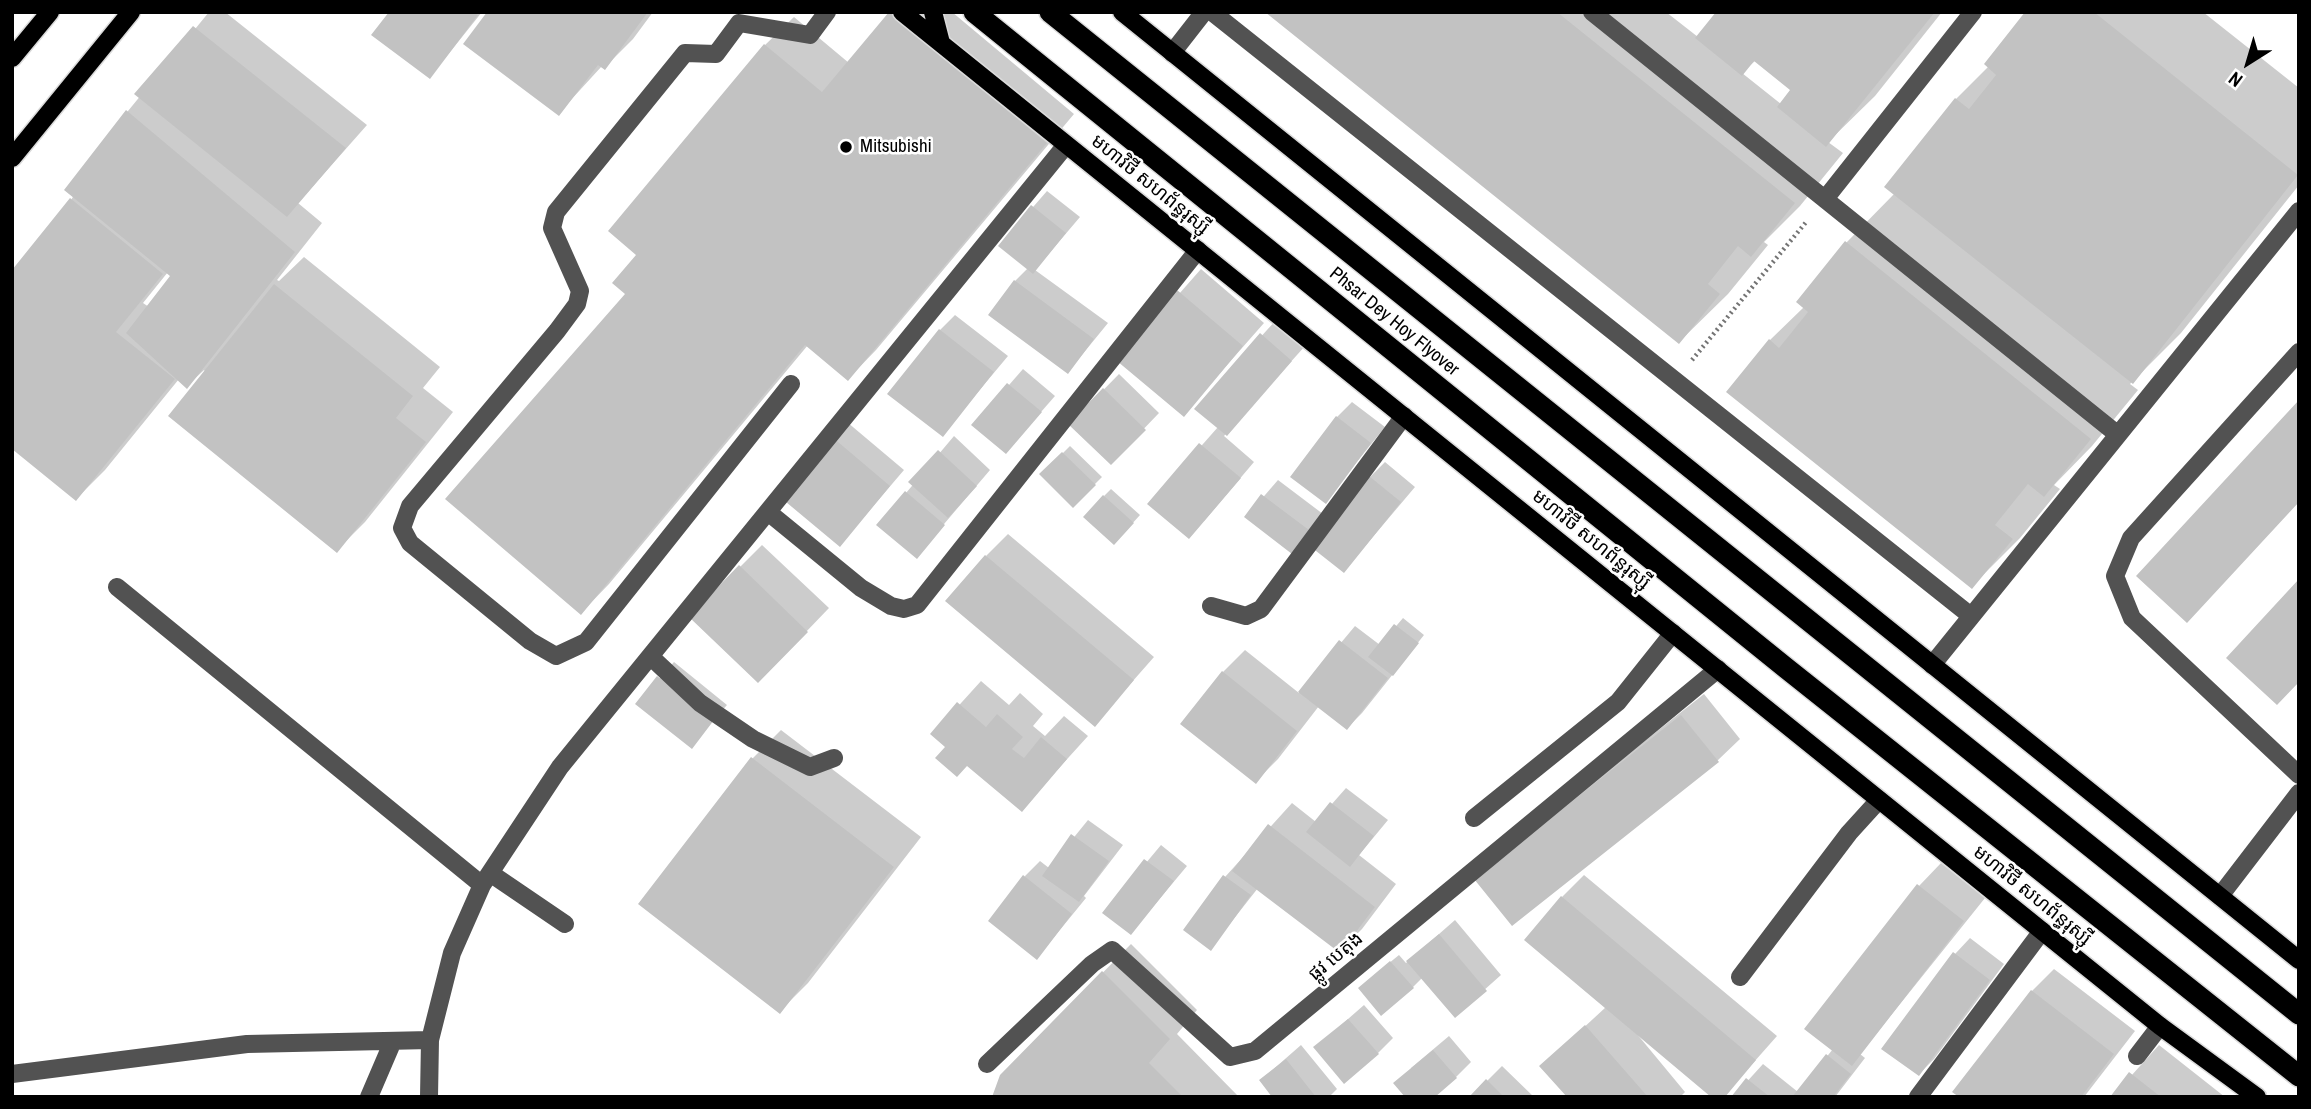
<!DOCTYPE html>
<meta charset="utf-8">
<style>
body{margin:0}
#map{position:relative;width:2311px;height:1109px;overflow:hidden;background:#fff;font-family:"Archivo Narrow",sans-serif}
canvas{display:block}
.frame{position:absolute;inset:0;border:14px solid #000;pointer-events:none}
.north{position:absolute;left:2213px;top:28px;width:70px;height:70px;-webkit-text-stroke:5px #fff;paint-order:stroke;rotate:217deg;font-size:19px;font-weight:700;line-height:28px;text-align:center;color:#000}
.north::after{content:'';display:block;margin:auto;width:24px;height:32px;background:#000;clip-path:polygon(50% 0,100% 100%,50% 72%,0 100%)}
</style>
<div id="map">
<canvas width="2311" height="1109"></canvas>
<div class="frame"></div>
<div class="north">N</div>
</div>
<script>
const context = document.querySelector('canvas').getContext('2d');
context.lineJoin = 'round';
function fillPath(path, color) { context.fillStyle = color; context.fill(path, 'evenodd'); }
const toPath = rows => new Path2D(rows.map(r => 'M' + r).join(''));
function stroke(path, color, width, dash) { context.strokeStyle = color; context.lineWidth = width; context.lineCap = dash ? 'butt' : 'round'; context.setLineDash(dash || []); context.stroke(path); }
function label(font, color, halo, rows, align = 'center') {
  context.font = font + ' "Archivo Narrow","Noto Sans Khmer",sans-serif'; context.lineWidth = 5; context.setLineDash([]); context.textBaseline = 'middle'; context.strokeStyle = halo; context.fillStyle = color; for (const [text, x, y, turn = 0] of rows) {
    context.save(); context.translate(x, y); context.rotate((+turn || 0) * Math.PI / 180); context.textAlign = isNaN(turn) ? turn : align; if (halo) context.strokeText(text, 0, 0); context.fillText(text, 0, 0); context.restore();
  }
}
const shadow = toPath([
 [209,12,225,12,367,125,298,203,322,223,277,280,279,281,304,257,440,367,423,388,453,412,365,522,337,550,204,370,187,386,179,379,105,470,76,499,71,200,128,111],
 [168,272,173,276,149,307,143,303],
 [392,12,482,12,430,77],
 [489,12,653,12,633,39,604,68,602,66,558,114],
 [891,12,952,12,1074,114,876,350,848,379,808,345,609,584,581,613,628,294,638,255,610,231,765,45,794,17,849,63],
 [1268,12,1666,12,1698,37,1718,12,1942,12,1875,96,1828,142,1843,153,1800,206,1764,242,1768,245,1728,294,1679,342],
 [1756,60,1793,89,1781,104,1742,73],
 [2027,12,2203,12,2299,88,2299,185,2181,333,2130,384,2138,390,2092,446,2054,485,2060,489,2020,538,1972,586,1729,391,1770,340,1804,307,1846,243,1895,193,1956,99,1989,66],
 [1047,191,1080,217,1035,270,1108,323,1068,372,1015,281,1028,268,1000,245],
 [1201,269,1264,323,1183,415,1120,361],
 [955,315,1008,356,942,435,940,330],
 [1277,319,1306,345,1224,436,1254,462,1204,521,1150,504,1218,427,1196,408],
 [1023,369,1055,396,1006,452,974,425],
 [1119,374,1159,413,1111,463,1070,424],
 [1352,402,1385,427,1325,501,1337,417],
 [847,422,904,470,840,545,832,438],
 [954,436,990,470,916,557,906,493],
 [1070,446,1102,477,1073,506,1042,474],
 [1385,462,1415,487,1344,571,1370,477],
 [1278,480,1323,514,1307,537,1246,517],
 [1111,489,1140,515,1121,536,1104,496],
 [1008,534,1154,657,1095,724,986,556],
 [762,545,829,608,780,659,740,567],
 [1403,618,1424,635,1362,713,1347,728,1319,706,1278,759,1256,781,1223,672,1245,650,1299,693,1355,626,1380,645],
 [674,662,727,705,691,746,637,703],
 [981,681,1009,705,1020,693,1043,714,1033,726,1045,736,1064,716,1088,736,1021,810,933,734],
 [1704,694,1740,739,1717,761,1498,857],
 [781,730,921,837,808,983,780,1011,641,904,753,758],
 [1346,788,1388,820,1359,855,1396,884,1362,929,1340,951,1258,888,1210,949,1225,877,1292,803,1316,822],
 [1088,820,1123,845,1084,896,1086,898,1037,958,1025,876,1040,861,1049,868],
 [1161,845,1187,866,1131,933,1105,912],
 [1941,863,1985,898,1860,1054,1865,1058,1835,1097,1733,1097,1763,1064,1798,1092,1833,1049,1919,886],
 [1584,875,1777,1036,1723,1097,1632,1028,1685,1092,1680,1097,1569,1097,1542,1066,1606,1007,1562,897],
 [1455,920,1501,975,1455,1016,1422,978,1413,987,1367,981,1399,955,1406,963],
 [1970,938,2004,964,1934,1059,1919,1074,1955,954],
 [1131,944,1197,1010,1177,1034,1239,1097,994,1097,1001,1076],
 [2054,969,2135,1031,2084,1097,1961,1097,1955,1091,2032,991],
 [1364,1005,1393,1038,1378,1053,1316,1047],
 [1449,1036,1471,1062,1456,1077,1411,1068],
 [1301,1045,1337,1089,1329,1097,1274,1097,1261,1080],
 [2159,1045,2225,1097,2112,1097],
 [1502,1066,1534,1097,1471,1097]
]);
const building = toPath([
 [389,12,474,12,478,15,430,79,371,35],
 [487,12,648,12,605,70,598,65,559,116,463,44],
 [889,12,1047,143,848,381,805,345,581,615,445,499,625,294,612,283,636,255,608,231,764,44,822,92],
 [1265,12,1557,12,1795,203,1751,257,1738,246,1708,284,1720,294,1679,344],
 [1716,12,1935,12,1826,147,1777,107,1790,90,1754,61,1742,76,1695,38],
 [2025,12,2094,12,2298,175,2133,384,1884,187,1955,98,1969,109,1996,75,1984,64],
 [193,26,346,148,287,217,134,94],
 [126,110,295,252,187,389,126,333,170,276,64,190],
 [70,198,163,274,116,332,175,379,76,501,12,449,12,270],
 [1031,205,1066,233,1033,274,998,246],
 [1845,241,2091,439,2044,497,2028,484,1995,525,2013,539,1972,589,1726,392,1769,339,1779,348,1808,312,1796,302],
 [1014,280,1094,339,1068,374,988,315],
 [274,284,413,396,396,418,426,442,337,553,168,416],
 [1177,290,1243,346,1184,417,1117,361],
 [939,329,994,372,943,437,887,394],
 [1260,333,1292,361,1227,436,1194,409],
 [1007,383,1042,412,1006,454,971,425],
 [1103,388,1146,430,1111,465,1068,424],
 [2299,400,2299,502,2187,623,2136,576],
 [1336,416,1371,443,1326,504,1290,477],
 [831,436,890,486,840,547,780,497],
 [1199,443,1241,478,1189,539,1147,504],
 [938,450,977,486,948,518,908,482],
 [1062,452,1096,485,1073,508,1039,474],
 [1369,476,1401,502,1344,573,1311,547],
 [905,491,945,525,917,559,876,525],
 [1261,494,1309,530,1292,554,1244,517],
 [1103,495,1134,523,1114,545,1083,517],
 [985,555,1134,680,1095,727,945,601],
 [739,565,808,632,758,683,689,617],
 [2299,579,2299,682,2277,705,2226,658],
 [1394,624,1419,643,1393,676,1368,657],
 [1339,640,1388,678,1347,730,1298,692],
 [1222,671,1297,731,1256,784,1180,724],
 [657,676,714,720,692,749,635,704],
 [957,702,986,727,997,714,1023,737,1012,749,1024,758,1041,737,1067,759,1022,812,967,766,957,777,935,758,945,747,930,734],
 [1681,715,1719,762,1512,926,1474,879],
 [751,757,894,867,780,1014,638,904],
 [1330,802,1374,836,1350,867,1306,832],
 [1268,824,1375,907,1340,953,1232,871],
 [1071,834,1109,861,1079,902,1042,876],
 [1144,859,1174,881,1131,935,1102,913],
 [1023,875,1072,914,1037,960,988,921],
 [1223,875,1251,895,1211,951,1183,930],
 [1917,884,1964,921,1852,1066,1804,1029],
 [1561,896,1756,1060,1725,1097,1711,1097,1524,940],
 [1439,934,1487,991,1455,1018,1406,961],
 [1953,952,1990,980,1919,1076,1881,1049],
 [1390,961,1414,988,1381,1016,1358,988],
 [1102,971,1170,1039,1149,1063,1183,1097,992,1097,1000,1075],
 [2031,990,2114,1054,2081,1097,1959,1097,1952,1092],
 [1348,1019,1379,1054,1344,1084,1313,1047],
 [1585,1025,1648,1097,1567,1097,1539,1066],
 [1433,1050,1457,1078,1435,1097,1405,1097,1393,1083],
 [1826,1054,1851,1074,1833,1097,1792,1097],
 [1286,1059,1316,1097,1272,1097,1259,1080],
 [2129,1072,2161,1097,2110,1097],
 [1746,1078,1770,1097,1731,1097],
 [1486,1079,1504,1097,1469,1097]
]);
const path = toPath([
 [1692,360,1807,221]
]);
const minor = toPath([
 [1212,12,1971,616],
 [1592,12,2117,434],
 [1172,53,1204,12],
 [1825,199,1973,12],
 [2299,352,2131,538,2115,576,2132,618,2299,775],
 [791,384,586,642,556,656,530,641,410,543,402,528,410,506,557,331,577,304,580,291,552,228,556,212,685,53,716,54,739,23,810,35,827,12],
 [768,512,861,588,891,606,904,609,917,605,1198,250],
 [117,587,482,885],
 [1211,606,1246,616,1261,609,1404,416],
 [651,657,700,703,753,739,810,767,834,758],
 [1932,665,2299,211],
 [1474,818,1618,702,1673,633],
 [490,873,565,924],
 [2220,896,2299,793],
 [1740,977,1849,833,1879,800],
 [2137,1056,2160,1026],
 [987,1064,1092,964,1112,950,1230,1057,1255,1051,1718,669],
 [12,1074,247,1044,430,1040],
 [369,1097,393,1041],
 [429,1097,430,1040,452,953,482,885,560,767,1066,145],
 [1918,1097,2042,931]
]);
const major = toPath([
 [902,12,2042,931,2160,1026,2257,1097],
 [933,12,941,43],
 [1122,12,2299,960],
 [12,58,50,12],
 [12,158,131,12]
]);
const highway = toPath([
 [974,12,1786,668,2299,1076],
 [1050,12,2299,1014]
]);
const markers = [
 [846,147,7,"#000"]
];
const poiNames = [
 ["Mitsubishi",860,147]
];
const streetNames = [
 ["មហាវិថី សហព័ន្ធរុស្ស៊ី",1150,185,39],
 ["Phsar Dey Hoy Flyover",1394,322,39],
 ["មហាវិថី សហព័ន្ធរុស្ស៊ី",1591,540,39],
 ["មហាវិថី សហព័ន្ធរុស្ស៊ី",2032,896,39],
 ["ផ្លូវ បេតុង",1336,957,-40]
];
fillPath(shadow, '#0003');
fillPath(building, '#c2c2c2');
stroke(major, '#dbdbdb', 21);
stroke(highway, '#dbdbdb', 24);
stroke(path, '#747474', 4.5, [2, 3.5]);
stroke(minor, '#525252', 18);
stroke(major, '#000', 18);
stroke(highway, '#000', 21);
for (const [x, y, r, color] of markers) { const dot = new Path2D(); dot.arc(x, y, r, 0, 2 * Math.PI); context.fillStyle = color; context.fill(dot); stroke(dot, '#fff', 2.5); }
label('19px', '#000', '#fff', poiNames, 'left');
label('19px', '#000', '#fff', streetNames);
</script>
